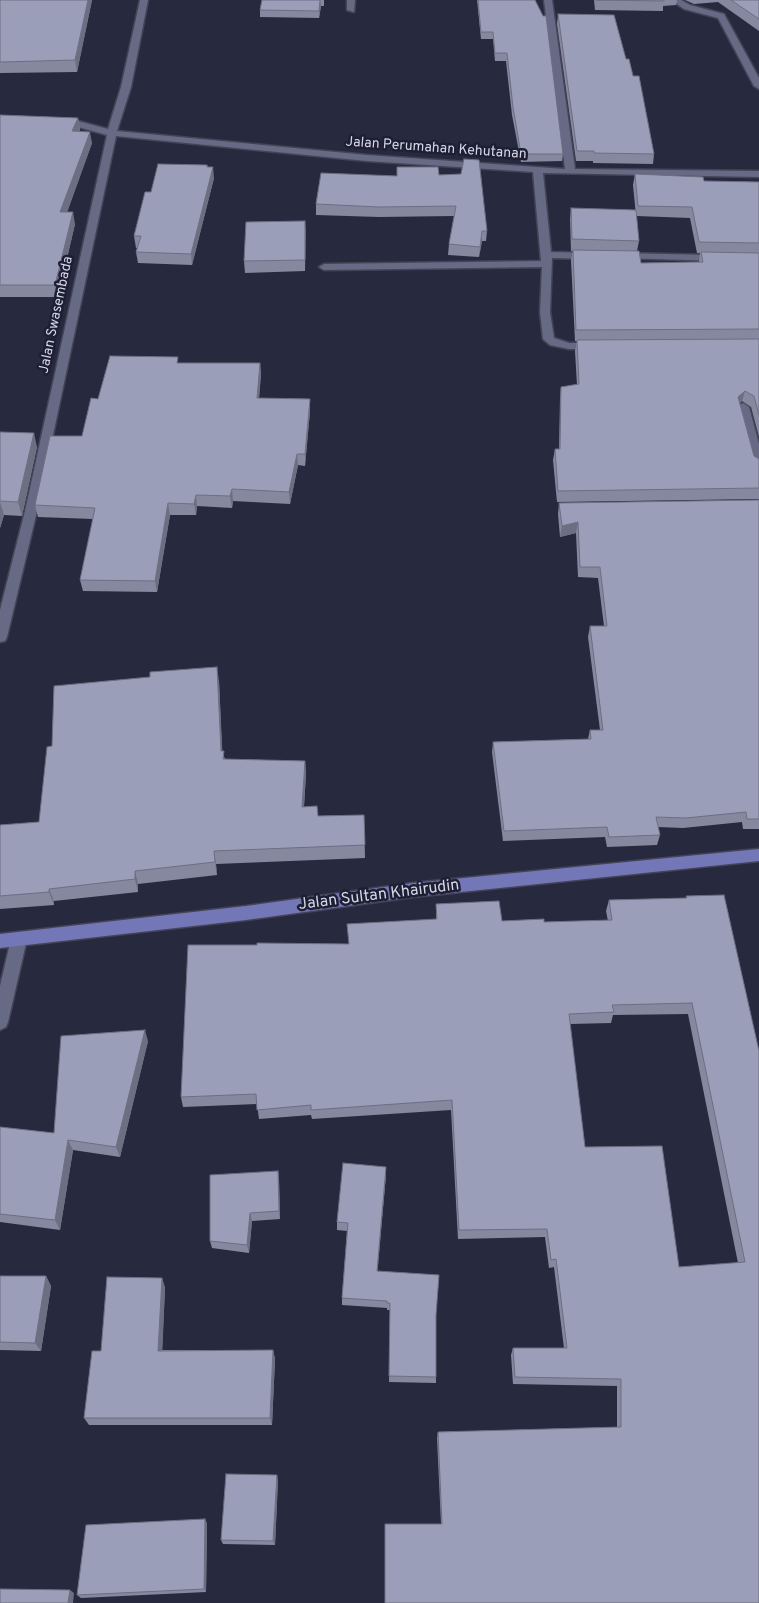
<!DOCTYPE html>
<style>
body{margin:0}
canvas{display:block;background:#27293f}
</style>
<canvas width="759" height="1603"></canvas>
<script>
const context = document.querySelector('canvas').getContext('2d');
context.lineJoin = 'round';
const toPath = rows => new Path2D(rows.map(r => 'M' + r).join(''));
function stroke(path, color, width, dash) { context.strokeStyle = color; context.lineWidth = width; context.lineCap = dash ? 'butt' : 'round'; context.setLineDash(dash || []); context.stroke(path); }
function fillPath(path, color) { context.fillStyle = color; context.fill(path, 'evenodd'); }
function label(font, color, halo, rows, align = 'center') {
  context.font = font + ' Overpass,sans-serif'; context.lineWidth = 5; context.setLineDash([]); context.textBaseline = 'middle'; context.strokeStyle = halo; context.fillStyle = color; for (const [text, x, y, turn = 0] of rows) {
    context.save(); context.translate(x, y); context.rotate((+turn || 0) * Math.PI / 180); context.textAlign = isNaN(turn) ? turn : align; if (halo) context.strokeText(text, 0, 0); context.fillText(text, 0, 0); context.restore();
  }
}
const minor = toPath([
 [140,0,148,0,131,87,117,131,367,155,565,169,544,0,552,0,575,169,759,171,759,177,543,173,551,252,592,253,597,256,592,259,552,258,550,312,554,338,569,343,595,343,601,346,595,349,569,349,550,345,543,339,540,312,542,267,324,270,319,267,324,264,541,261,533,172,367,161,116,136,37,511,7,637,5,641,0,642,0,610,25,511,107,135,78,127,59,125,54,122,59,119,78,121,108,129,121,87,140,0],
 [347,0,355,0,354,12,347,10,347,0],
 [671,0,681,0,690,5,724,14,759,78,759,89,754,86,718,18,684,9,671,0],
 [620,253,759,256,759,262,616,258,615,256,620,253],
 [743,403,749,407,759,444,759,470,753,466,737,407,743,403],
 [19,932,25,934,27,939,8,1022,6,1027,0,1030,0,986,11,939,13,934,19,932]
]);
const major = toPath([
 [759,849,759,861,413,897,246,920,0,948,0,934,246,906,413,883,759,849]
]);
const wall = toPath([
 [0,0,92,0,77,72,0,73],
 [262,0,324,0,324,6,321,6,319,18,260,17,260,10],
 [477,0,535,0,563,154,562,161,521,162,512,115,506,61,495,61,493,39,481,39],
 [594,0,677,0,676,5,663,6,663,11,595,10],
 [685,0,759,0,759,31,718,2,694,4],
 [558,14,626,59,633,76,654,154,653,164,593,163,593,161,576,161,557,24],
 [0,115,78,118,80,130,80,132,92,143,67,212,75,224,58,297,0,297],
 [207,165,208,167,214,178,192,265,138,263,136,252,138,248,136,248,134,236,151,192],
 [635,174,704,181,759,182,759,437,751,407,742,401,740,403,754,456,759,459,759,499,557,502,553,460,555,449,559,449,560,398,561,387,577,385,575,351,577,341,575,341,571,260,573,251,571,251,570,219,571,208,639,241,637,251,641,263,699,262,700,253,697,253,690,218,636,216,633,185],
 [439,175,487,231,486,241,482,241,479,257,448,255,449,244,454,216,379,217,316,215,316,204,397,176],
 [305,221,305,271,245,273,244,261],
 [179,363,260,363,261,374,259,398,310,399,310,411,305,466,298,465,290,504,233,501,232,508,197,506,196,515,170,515,157,592,83,591,80,580,93,519,38,517,35,505,82,436,98,399],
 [0,432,37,447,22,516,4,515,0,528],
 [759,500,759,829,743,829,742,822,683,828,658,827,660,835,657,845,607,847,605,837,503,841,492,752,493,742,588,739,590,730,600,730,588,637,590,626,604,626,598,578,578,577,576,533,560,537,558,514,559,503],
 [219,681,222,751,225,759,305,761,306,774,304,807,318,816,364,815,365,858,216,864,217,875,138,884,138,892,54,901,54,905,0,909,0,825,39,822,52,746],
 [686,896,759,1051,759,1603,441,1524,437,1438,438,1432,617,1427,617,1386,513,1384,511,1355,513,1348,564,1348,554,1267,549,1268,545,1237,458,1239,451,1110,312,1119,311,1115,259,1119,257,1104,183,1107,181,1097,257,945,348,944,436,919,436,904,502,921,544,922,608,921,606,911,609,900,686,898],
 [688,1014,738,1263,679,1267,585,1147,570,1024,611,1023,613,1015],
 [148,1041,120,1157,73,1150,60,1230,0,1222,0,1127,54,1133],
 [278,1171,279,1179,280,1219,252,1221,249,1253,212,1248,210,1241],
 [386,1175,377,1271,436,1315,436,1383,389,1382,390,1310,387,1310,387,1308,342,1305,342,1298,347,1231,337,1230,337,1222],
 [0,1276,46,1276,51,1286,41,1351,0,1350],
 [162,1278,165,1288,162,1350,273,1350,275,1359,272,1425,89,1425,84,1418,101,1351],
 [278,1480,275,1545,223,1544,221,1540],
 [207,1523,206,1592,81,1598,77,1595]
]);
const shadedWall = toPath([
 [88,0,92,0,77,72,75,60],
 [320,0,321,6,319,18,319,11],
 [78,118,80,130,75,143,72,131],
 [90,132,92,143,63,224,60,212],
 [213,167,214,178,192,265,191,254],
 [73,212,75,224,58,297,55,285],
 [305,221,306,232,305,271],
 [482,231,482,241,479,257,480,247],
 [260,363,261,374,258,410,257,398],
 [745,391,742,401,735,407,738,397],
 [310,399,310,411,305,466,305,454],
 [34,433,37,447,22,516,18,502],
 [297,454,298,465,290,504,289,492],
 [232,489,233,501,232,508,230,496],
 [196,495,197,506,196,515,194,504],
 [0,502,4,515,0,528],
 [168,503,170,515,157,592,155,581],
 [578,522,576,533,560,537,562,526],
 [217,667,219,681,223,765,221,751],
 [305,761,306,774,303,820,302,807],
 [214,851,216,864,217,875,215,862],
 [135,871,138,884,138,892,135,879],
 [49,889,54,901,54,905,49,892],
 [145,1030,148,1041,120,1157,116,1147],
 [68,1140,73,1150,60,1230,55,1220],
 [386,1167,386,1175,377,1278,377,1271],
 [278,1171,279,1179,280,1219,279,1211],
 [250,1213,252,1221,249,1253,247,1245],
 [46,1276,51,1286,41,1351,35,1343],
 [162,1278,165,1288,162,1359,158,1351],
 [273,1350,275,1359,272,1425,270,1418],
 [277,1475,278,1480,275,1545,273,1541],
 [205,1519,207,1523,206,1592,204,1589],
 [70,1590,74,1593,73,1603,68,1603]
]);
const building = toPath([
 [0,0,88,0,75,60,0,62,0,0],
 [262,0,320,0,319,11,260,10,262,0],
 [478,0,535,0,543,16,546,16,563,154,521,154,513,107,507,53,495,53,493,32,481,32,478,0],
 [596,0,664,0,664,1,596,0],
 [731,0,759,0,759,19,731,0],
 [558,14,614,15,626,59,629,59,633,76,639,76,654,154,594,153,594,151,577,151,558,14],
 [0,115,78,118,72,131,90,132,60,212,73,212,55,285,0,285,0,115],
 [464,159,479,160,487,231,482,231,480,247,449,244,456,206,379,207,316,204,321,173,397,176,397,167,438,167,439,175,461,174,464,159],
 [158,164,207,165,207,167,213,167,191,254,136,252,141,236,134,236,145,192,151,192,158,164],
 [635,174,703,177,704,181,759,182,759,243,699,242,692,207,638,206,635,174],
 [571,208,636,210,639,241,572,239,571,208],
 [305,221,305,260,244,261,246,222,305,221],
 [573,250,639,251,641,263,703,262,701,252,759,253,759,329,576,330,573,250],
 [759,339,759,415,754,396,745,391,738,397,754,456,759,459,759,488,558,491,555,449,560,449,561,387,579,384,577,340,759,339],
 [110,356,178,357,177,363,260,363,257,398,310,399,305,454,297,454,289,492,232,489,230,496,196,495,194,504,168,503,155,581,80,580,95,508,35,505,50,436,82,436,91,398,98,399,110,356],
 [0,432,34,433,18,502,0,501,0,432],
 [759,500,759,819,747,819,746,812,686,818,656,817,660,835,609,837,607,827,504,831,493,742,591,739,590,730,603,730,590,626,607,626,600,567,580,567,578,522,562,526,559,503,759,500],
 [217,667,221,751,224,751,223,759,305,761,302,807,317,806,318,816,364,815,365,845,214,851,215,862,135,871,135,879,49,889,49,892,0,896,0,825,39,822,47,747,52,746,54,686,150,677,150,672,217,667],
 [724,895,759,1051,759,1603,385,1603,385,1524,442,1524,438,1432,621,1427,621,1379,515,1377,513,1348,567,1348,556,1259,551,1260,547,1229,459,1230,452,1100,311,1110,311,1105,257,1110,256,1094,181,1097,188,945,257,945,257,943,349,944,347,924,437,919,436,904,499,901,502,921,544,919,544,922,612,920,609,900,687,898,686,896,724,895],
 [692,1003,745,1262,679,1267,662,1146,585,1147,569,1014,614,1012,612,1005,692,1003],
 [145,1030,116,1147,68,1140,55,1220,0,1214,0,1127,54,1133,61,1036,145,1030],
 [343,1163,386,1167,377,1271,439,1275,436,1315,436,1377,389,1376,390,1303,387,1303,387,1301,342,1298,348,1223,337,1222,343,1163],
 [278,1171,279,1211,250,1213,247,1245,210,1241,210,1175,278,1171],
 [0,1276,46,1276,35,1343,0,1342,0,1276],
 [107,1277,162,1278,158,1351,273,1350,270,1418,84,1418,92,1351,101,1351,107,1277],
 [226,1474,277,1475,273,1541,221,1540,226,1474],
 [205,1519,204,1589,77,1595,86,1525,205,1519],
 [0,1589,70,1590,68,1603,0,1603,0,1589]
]);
const farStreetnames = [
 ["Jalan Perumahan Kehutanan",436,149,4],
 ["Jalan Swasembada",57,315,-78]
];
const streetNames = [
 ["Jalan Sultan Khairudin",379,896,-7]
];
stroke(minor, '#444457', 3);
stroke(major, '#444457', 3);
fillPath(minor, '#676a84');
fillPath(major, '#7477b7');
fillPath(wall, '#85889f');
fillPath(shadedWall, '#6c6f82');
fillPath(building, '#9b9eb9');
stroke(building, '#6c6f82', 1);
label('14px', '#d5d7e6', '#1e1f35', farStreetnames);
label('16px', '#d5d7e6', '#1e1f35', streetNames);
</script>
